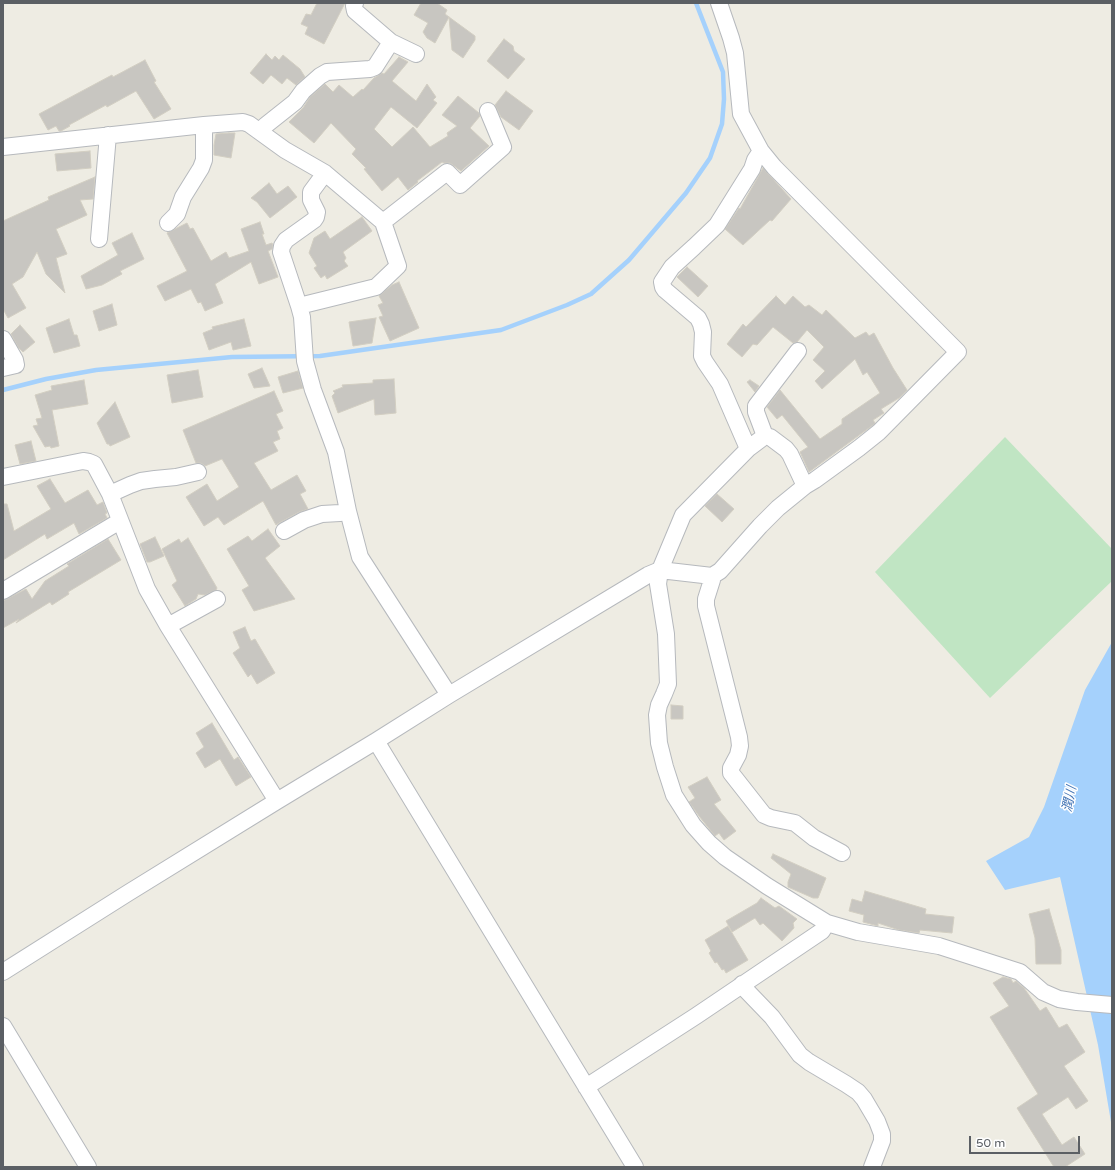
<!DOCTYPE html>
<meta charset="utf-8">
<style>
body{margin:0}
#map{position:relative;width:1115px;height:1170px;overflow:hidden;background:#eeece3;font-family:"Varela Round",sans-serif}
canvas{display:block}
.frame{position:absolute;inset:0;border:4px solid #5b5f64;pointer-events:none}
.scale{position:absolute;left:969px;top:1136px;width:111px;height:18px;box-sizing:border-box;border:2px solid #5b5f64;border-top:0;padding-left:5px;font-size:12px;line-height:14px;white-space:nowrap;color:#5b5f64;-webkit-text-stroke:3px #fff;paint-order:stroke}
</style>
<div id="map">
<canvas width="1115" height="1170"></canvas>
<div class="frame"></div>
<div class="scale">50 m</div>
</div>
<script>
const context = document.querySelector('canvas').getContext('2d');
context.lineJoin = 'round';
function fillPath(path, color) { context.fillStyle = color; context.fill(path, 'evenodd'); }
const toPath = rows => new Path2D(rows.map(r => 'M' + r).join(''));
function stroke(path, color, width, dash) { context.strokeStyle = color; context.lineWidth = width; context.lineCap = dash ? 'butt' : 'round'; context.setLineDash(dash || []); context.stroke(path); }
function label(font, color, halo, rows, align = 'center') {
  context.font = font + ' "Varela Round","Noto Sans JP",sans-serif'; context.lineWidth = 3; context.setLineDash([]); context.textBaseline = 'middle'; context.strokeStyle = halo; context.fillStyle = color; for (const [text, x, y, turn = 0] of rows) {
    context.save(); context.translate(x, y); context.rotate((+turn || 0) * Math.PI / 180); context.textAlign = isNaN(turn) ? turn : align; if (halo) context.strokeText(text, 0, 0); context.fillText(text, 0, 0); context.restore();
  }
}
const green = toPath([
 [1005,437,1112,549,1112,581,990,698,875,572]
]);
const water = toPath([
 [1112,642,1112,1128,1098,1045,1060,877,1005,890,986,861,1029,837,1044,807,1085,690]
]);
const stream = toPath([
 [3,390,46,379,96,370,232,357,320,356,501,330,567,305,591,294,629,260,686,193,710,158,722,124,724,99,723,72,696,3]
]);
const building = toPath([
 [317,3,345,3,324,44,305,34,308,27,301,24,306,14,311,15,317,3],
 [421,3,437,3,447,10,445,14,449,17,435,43,427,38,423,32,428,23,414,15,421,3],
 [449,17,475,36,475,40,463,58,452,50,449,17],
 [504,39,513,46,514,51,525,59,508,79,487,61,504,39],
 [266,54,272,60,275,56,279,60,283,55,300,69,305,77,296,85,287,78,282,84,271,75,263,84,250,73,266,54],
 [399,57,408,62,392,81,416,101,427,84,436,97,433,100,437,103,417,128,391,107,374,129,392,147,413,127,430,147,448,136,447,133,457,126,442,115,458,96,479,113,480,116,470,128,489,146,461,171,450,163,444,163,442,162,417,181,418,182,408,190,398,177,382,191,364,169,366,168,352,154,356,149,331,123,314,143,289,122,303,108,310,97,325,84,333,92,339,85,353,97,362,89,363,90,374,78,382,73,384,74,399,57],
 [145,60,156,81,154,82,171,109,154,119,136,91,107,107,106,105,69,125,70,126,61,131,59,131,56,126,48,130,39,114,112,75,113,77,145,60],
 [506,91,533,111,519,130,501,117,495,105,506,91],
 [229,133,235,133,231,158,214,155,214,145,216,134,229,133],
 [90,151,91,168,57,171,55,154,90,151],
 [763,168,791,199,772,221,770,220,743,245,725,229,739,208,740,209,763,168],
 [95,177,93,199,80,200,87,215,56,229,67,254,56,258,65,293,46,274,37,252,23,277,12,284,26,308,8,318,3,309,3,221,49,200,48,197,95,177],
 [269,183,277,194,288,186,297,197,270,218,257,202,251,198,269,183],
 [362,217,372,231,343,252,346,258,344,261,348,266,327,279,325,275,321,278,314,268,317,266,309,253,314,238,325,231,330,239,362,217],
 [260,222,264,234,262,234,266,245,272,243,273,245,272,249,268,251,278,277,259,284,251,262,215,284,223,303,205,311,201,302,198,303,191,289,165,301,157,286,187,271,167,233,187,223,190,229,193,228,211,261,226,252,229,258,249,251,241,229,260,222],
 [132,233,144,259,120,271,122,274,102,285,86,289,81,276,118,255,112,243,132,233],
 [687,267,708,286,698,297,677,277,687,267],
 [399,282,419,328,390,341,379,317,383,316,378,305,383,303,379,296,392,285,399,282],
 [776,296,785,305,793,296,805,307,809,305,822,315,826,310,855,338,866,332,869,336,874,333,893,368,907,390,899,398,881,409,884,413,873,420,875,423,873,425,809,472,800,452,808,447,782,415,777,419,767,407,780,390,820,439,842,424,842,419,880,393,867,372,863,375,855,359,822,389,815,381,825,371,813,360,824,347,807,330,797,342,793,343,773,327,757,345,753,344,742,357,727,344,743,324,746,327,776,296],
 [112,304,117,325,99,331,93,311,112,304],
 [376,318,372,343,353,346,349,322,376,318],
 [69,319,74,335,77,335,80,346,54,353,46,328,69,319],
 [244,319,251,346,233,350,231,342,209,350,203,333,213,329,212,327,244,319],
 [20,325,35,342,23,352,18,347,11,334,20,325],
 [262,368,270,386,254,388,248,374,262,368],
 [198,370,203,397,172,403,167,375,198,370],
 [298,371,303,388,283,393,278,377,298,371],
 [394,379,396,413,375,415,374,399,338,413,332,396,335,393,333,391,343,387,342,385,373,383,373,380,394,379],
 [84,380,88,404,52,410,59,446,51,448,50,446,45,447,33,426,38,425,36,419,42,418,35,395,52,390,51,386,84,380],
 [750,380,759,386,755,392,747,382,750,380],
 [274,391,283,411,276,414,283,428,277,431,280,439,273,442,278,451,254,463,271,490,297,475,306,491,300,494,308,509,299,512,279,523,276,525,263,501,224,525,218,517,204,526,186,497,207,484,217,501,239,487,222,459,205,466,201,463,196,463,183,430,274,391],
 [115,402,130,437,110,446,109,444,107,444,97,423,115,402],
 [31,441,36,461,20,464,15,445,31,441],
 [50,479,65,503,88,490,97,505,103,502,107,513,105,514,107,518,79,534,74,523,47,539,45,534,3,560,3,504,7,504,14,531,51,509,37,486,50,479],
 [717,494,734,509,722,522,705,506,717,494],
 [268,529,280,546,265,558,295,599,254,611,242,590,249,586,227,549,248,536,252,541,268,529],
 [155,537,164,556,150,562,147,562,140,544,155,537],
 [188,538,217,588,216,590,205,595,198,594,196,599,185,606,172,585,177,581,162,549,179,539,181,543,188,538],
 [108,539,121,560,68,592,69,594,52,605,50,602,16,623,19,619,3,628,3,601,26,589,32,599,45,581,69,566,67,564,108,539],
 [245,627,251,641,255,639,275,673,257,684,251,674,248,677,233,653,240,648,233,632,245,627],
 [671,705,683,706,683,719,671,719,671,705],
 [212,723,234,760,238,757,251,777,236,786,220,759,205,768,196,753,204,747,196,733,212,723],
 [707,777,721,800,714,804,736,831,724,840,719,833,715,836,699,816,689,802,695,798,688,787,707,777],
 [773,854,826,878,818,898,813,898,788,887,788,882,791,874,771,858,773,854],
 [865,891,926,909,925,914,954,917,952,933,920,930,919,933,899,930,878,923,878,926,863,922,864,915,849,911,852,899,862,902,865,891],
 [761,898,775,908,779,906,797,919,793,923,794,928,782,941,763,923,760,925,755,918,732,932,726,921,757,903,761,898],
 [1049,909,1061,950,1061,964,1036,964,1035,938,1029,914,1049,909],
 [728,926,748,960,726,973,724,969,722,970,717,962,715,963,709,953,711,951,705,940,728,926],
 [1003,977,1011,979,1013,983,1016,981,1024,988,1040,1011,1046,1007,1059,1028,1067,1024,1085,1052,1064,1066,1088,1101,1076,1109,1068,1097,1042,1114,1062,1145,1074,1137,1085,1154,1065,1167,1054,1167,1017,1108,1038,1094,990,1017,1009,1006,993,983,1003,977]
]);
const minor = toPath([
 [355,3,354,6,355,11,391,42,416,54],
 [260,131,266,125,295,102,303,91,320,76,327,72,370,69,375,67,391,42],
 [3,147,204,125,243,122,249,124,285,150,325,173,383,222,398,266,376,287,299,306],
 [325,173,311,192,311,200,317,212,316,217,314,220,286,240,282,246,281,252,299,306,302,317,305,361,313,390,336,452,348,511,360,557,449,695],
 [383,222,447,172,460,185,503,147,488,111],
 [168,223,177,214,183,197,201,168,204,160,204,125],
 [99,239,108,135],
 [3,339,15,360,16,365,3,368],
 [798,351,756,406,756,412,765,436,770,437,786,449,790,454,805,486],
 [765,436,749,448,683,515,660,570,658,584,666,634,668,684,664,694,659,705,657,715,659,743,665,767,674,795,693,825,709,843,725,857,767,886,827,923,858,932,939,946,1020,972,1043,992,1059,999,1077,1002,1112,1005],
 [749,448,746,444,720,384,705,362,702,356,703,332,701,324,698,318,665,290,663,287,662,282,672,267,694,247,717,225,752,169,755,160,761,151],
 [3,477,83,461,89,462,94,464,110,494,147,589,168,626,277,801],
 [110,494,130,485,141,481,155,479,176,477,198,472],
 [284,531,304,520,322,514,340,513,348,511],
 [712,576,712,580,706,599,706,606,739,737,740,746,738,755,731,768,731,773,764,815,771,818,795,823,814,838,842,853],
 [3,591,120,521],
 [168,626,217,599],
 [376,741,635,1167],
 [3,972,128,893,277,801,376,741,449,695,648,575,660,570,712,576,720,571,760,526,778,508,805,486,815,480,859,448,879,432,958,352,774,167,761,151,741,114,735,53,731,38,719,3],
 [742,984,745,989,772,1017,800,1055,809,1062,846,1084,858,1092,864,1099,877,1121,882,1134,882,1141,872,1167],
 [3,1026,88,1167],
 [586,1087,696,1016,822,931,827,923]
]);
const waterNames = [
 ["潤川",1070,799,-78]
];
fillPath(green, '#c0e5c3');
fillPath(water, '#a5d1fc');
stroke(stream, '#a5d1fc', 4.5);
fillPath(building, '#c8c6c1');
stroke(building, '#d2cec2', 1);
stroke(minor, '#b6b9bd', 18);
stroke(minor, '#fff', 16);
label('italic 13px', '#4576b6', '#fff', waterNames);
</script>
